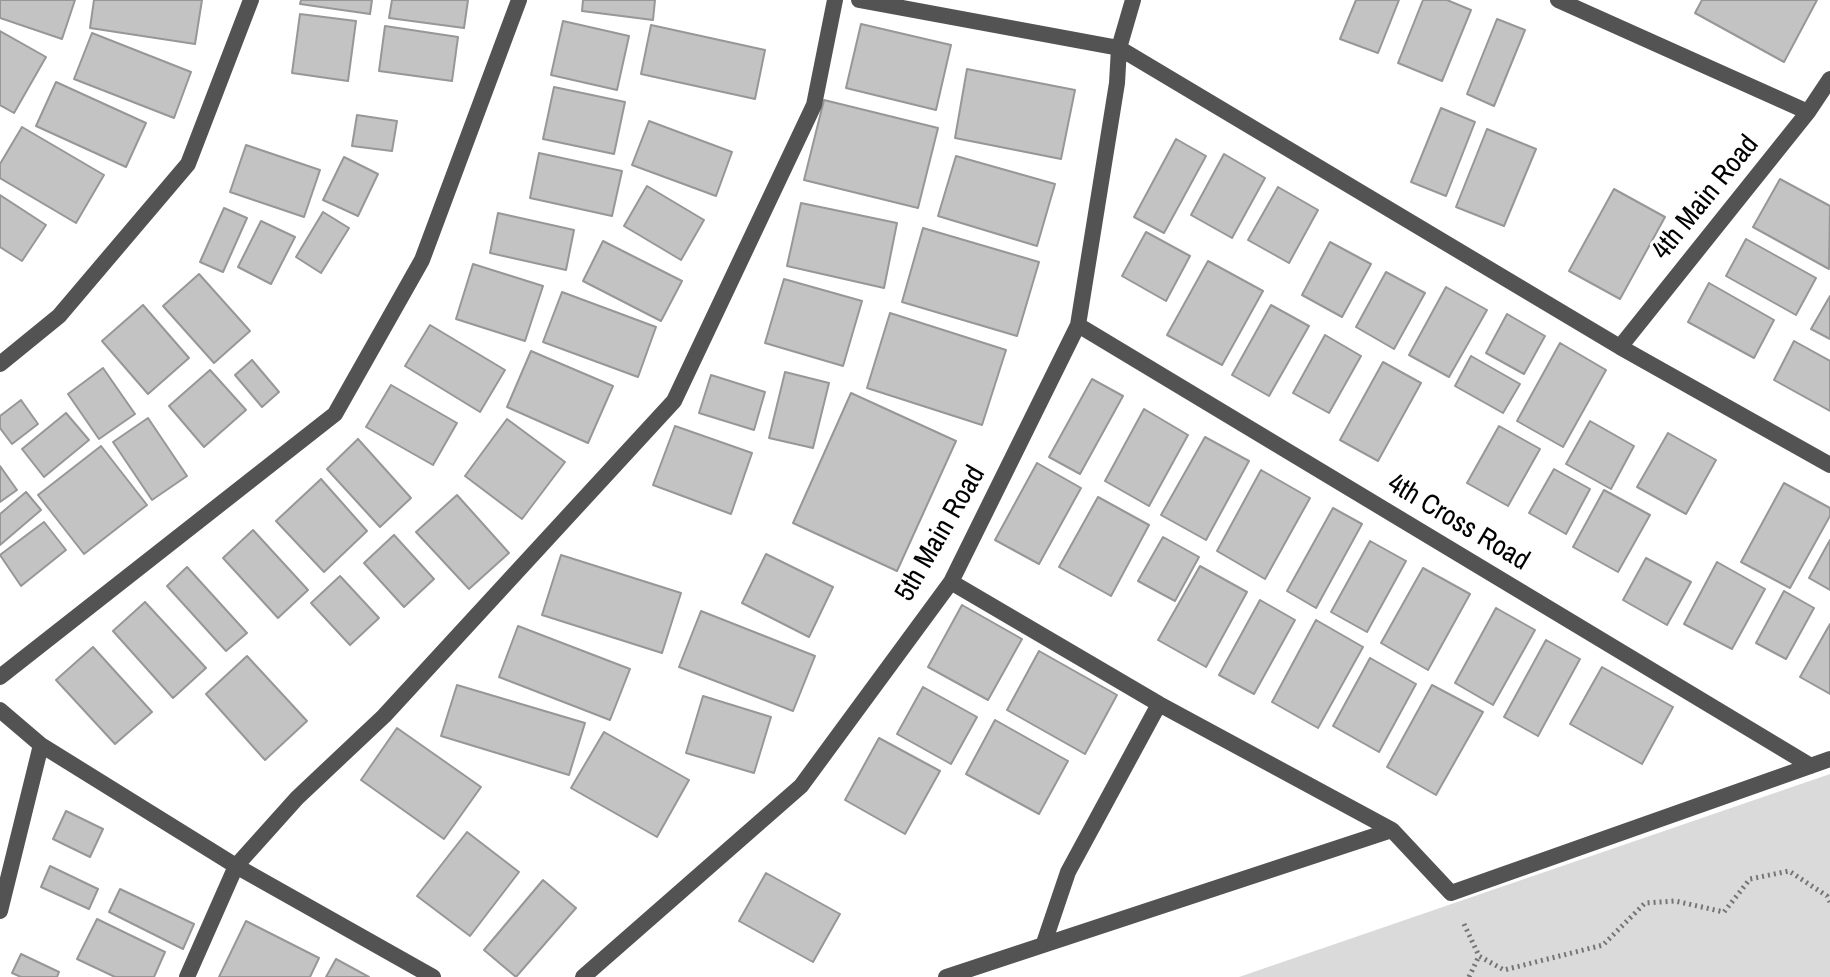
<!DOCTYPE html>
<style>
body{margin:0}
canvas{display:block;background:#fff}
</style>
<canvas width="1830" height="977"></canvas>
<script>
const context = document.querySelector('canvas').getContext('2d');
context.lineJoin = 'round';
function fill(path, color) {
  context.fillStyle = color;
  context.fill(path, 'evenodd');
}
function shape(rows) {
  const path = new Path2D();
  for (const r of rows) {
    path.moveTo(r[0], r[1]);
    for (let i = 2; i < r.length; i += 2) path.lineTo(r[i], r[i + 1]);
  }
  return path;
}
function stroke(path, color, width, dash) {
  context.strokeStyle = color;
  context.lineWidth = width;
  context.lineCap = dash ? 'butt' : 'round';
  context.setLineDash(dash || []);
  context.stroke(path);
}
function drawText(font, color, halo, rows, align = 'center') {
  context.font = font + ' "Archivo Narrow",sans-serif';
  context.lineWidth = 6;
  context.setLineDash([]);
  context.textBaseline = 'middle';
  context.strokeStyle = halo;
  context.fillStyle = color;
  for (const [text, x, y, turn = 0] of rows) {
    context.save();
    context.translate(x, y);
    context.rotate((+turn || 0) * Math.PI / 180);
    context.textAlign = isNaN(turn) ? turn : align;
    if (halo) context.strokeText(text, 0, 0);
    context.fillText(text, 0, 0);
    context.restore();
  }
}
const green = shape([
 [1830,774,1830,977,1239,977]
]);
const building = shape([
 [0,0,75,0,62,39,0,18,0,0],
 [94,0,202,0,195,44,90,28,94,0],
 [301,0,372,0,370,14,300,4,301,0],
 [392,0,468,0,464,28,389,18,392,0],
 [583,0,655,0,653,20,582,11,583,0],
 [1356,0,1399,0,1378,53,1340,39,1356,0],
 [1423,0,1447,0,1471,10,1442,81,1398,63,1423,0],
 [1702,0,1817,0,1784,62,1695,13,1702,0],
 [300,14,356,21,348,81,292,73,300,14],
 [1497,19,1525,30,1494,106,1467,94,1497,19],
 [563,21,629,36,617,90,551,75,563,21],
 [861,24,951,45,936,110,846,88,861,24],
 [651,25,765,50,755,99,641,74,651,25],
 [385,26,458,37,452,81,379,71,385,26],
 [0,31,46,57,14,113,0,105,0,31],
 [92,33,191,72,174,118,74,79,92,33],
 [967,69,1075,90,1061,159,955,138,967,69],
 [56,82,146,123,126,167,36,126,56,82],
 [554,87,625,102,614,154,543,139,554,87],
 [824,100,938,128,918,208,804,180,824,100],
 [1441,108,1475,122,1446,196,1411,182,1441,108],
 [357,115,397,121,392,151,352,146,357,115],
 [649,121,732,152,716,196,632,165,649,121],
 [22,127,104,175,76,223,0,178,0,164,22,127],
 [1487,129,1536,149,1504,226,1456,207,1487,129],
 [1176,139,1206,156,1164,233,1134,217,1176,139],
 [246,145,320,170,304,217,230,192,246,145],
 [539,153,622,171,612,216,530,198,539,153],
 [1224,154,1265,178,1232,238,1191,215,1224,154],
 [956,156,1055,184,1037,246,938,216,956,156],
 [344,157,378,174,358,216,323,200,344,157],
 [1780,179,1830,206,1829,269,1753,227,1780,179],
 [647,186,704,220,681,260,624,226,647,186],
 [1278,187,1318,210,1289,263,1248,240,1278,187],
 [1614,189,1665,217,1620,299,1569,271,1614,189],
 [0,195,46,225,22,261,0,247,0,195],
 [801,203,897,223,884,288,787,266,801,203],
 [224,208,247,218,223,272,200,262,224,208],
 [323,212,349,228,321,273,296,257,323,212],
 [498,213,574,230,566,270,490,253,498,213],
 [261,221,295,237,271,284,238,267,261,221],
 [923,228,1039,262,1017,336,902,302,923,228],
 [1146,232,1190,256,1166,301,1122,276,1146,232],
 [1746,239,1816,278,1796,315,1726,276,1746,239],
 [603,241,682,281,661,321,583,281,603,241],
 [1330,242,1371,264,1342,317,1302,295,1330,242],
 [1208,261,1263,291,1222,365,1167,335,1208,261],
 [473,264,543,286,525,341,456,319,473,264],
 [1386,272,1425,293,1394,349,1356,327,1386,272],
 [199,274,250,331,214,363,163,306,199,274],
 [784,279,862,301,843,366,765,343,784,279],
 [1709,283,1774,320,1754,358,1688,322,1709,283],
 [1446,287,1487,310,1449,377,1409,355,1446,287],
 [562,292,656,327,638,377,543,342,562,292],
 [1830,296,1830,339,1811,329,1830,296],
 [143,305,189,358,148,394,102,341,143,305],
 [1271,305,1309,326,1269,396,1232,375,1271,305],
 [890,313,1006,350,982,425,867,388,890,313],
 [1507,314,1545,336,1524,374,1486,353,1507,314],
 [430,325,505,370,480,412,405,366,430,325],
 [1325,335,1361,356,1329,413,1293,393,1325,335],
 [1794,341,1830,361,1830,411,1774,380,1794,341],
 [1560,343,1606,370,1563,447,1517,421,1560,343],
 [531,351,613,386,588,443,507,407,531,351],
 [1471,356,1520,384,1503,413,1455,386,1471,356],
 [252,360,279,392,262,407,235,375,252,360],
 [1383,362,1421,383,1378,461,1340,440,1383,362],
 [103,368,135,414,99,439,68,394,103,368],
 [210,370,246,410,204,447,169,406,210,370],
 [785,372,829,383,813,448,769,438,785,372],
 [711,375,765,392,754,430,699,413,711,375],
 [1092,379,1123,396,1080,474,1049,457,1092,379],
 [391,385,457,423,433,465,366,427,391,385],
 [851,393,956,441,897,571,793,523,851,393],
 [21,400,38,424,12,444,0,428,0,416,21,400],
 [1144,409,1188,435,1149,506,1105,481,1144,409],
 [66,413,89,440,44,477,22,449,66,413],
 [148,418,187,476,152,500,113,442,148,418],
 [507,419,565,462,522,519,465,476,507,419],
 [1590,421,1634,446,1611,489,1566,464,1590,421],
 [675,426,752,453,731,514,653,485,675,426],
 [1499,426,1540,449,1508,506,1467,483,1499,426],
 [1668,433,1716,460,1686,514,1637,487,1668,433],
 [1205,437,1249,461,1206,540,1161,515,1205,437],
 [358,439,411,498,380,527,327,469,358,439],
 [101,446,147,505,84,554,38,495,101,446],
 [1037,463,1081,488,1039,564,995,540,1037,463],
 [0,466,17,490,0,502,0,466],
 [1554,469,1590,489,1566,534,1529,513,1554,469],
 [1261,470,1310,498,1265,579,1217,551,1261,470],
 [321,479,367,531,324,572,276,521,321,479],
 [1784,483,1830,508,1830,516,1790,588,1741,562,1784,483],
 [1604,490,1650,515,1618,572,1573,547,1604,490],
 [26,492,41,510,0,545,0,514,26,492],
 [457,495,509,553,469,589,416,532,457,495],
 [1098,497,1149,525,1111,596,1059,567,1098,497],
 [1333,508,1362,524,1316,608,1287,591,1333,508],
 [44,522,66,550,21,586,0,555,44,522],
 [253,530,308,590,278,618,223,558,253,530],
 [394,535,434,579,404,607,364,563,394,535],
 [1163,537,1199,557,1175,601,1138,581,1163,537],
 [1830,540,1830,590,1809,578,1830,540],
 [1370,541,1406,561,1367,632,1331,612,1370,541],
 [766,554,833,587,809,637,742,603,766,554],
 [561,555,681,593,662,653,542,615,561,555],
 [1646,558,1691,582,1667,625,1623,600,1646,558],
 [1717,562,1765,589,1732,649,1684,624,1717,562],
 [1200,566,1247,592,1206,667,1158,640,1200,566],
 [187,567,247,633,226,651,167,586,187,567],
 [1423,568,1470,594,1428,670,1381,643,1423,568],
 [340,576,379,618,350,645,311,603,340,576],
 [1784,591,1814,608,1786,659,1756,643,1784,591],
 [1260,600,1295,620,1254,694,1219,675,1260,600],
 [145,602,206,668,173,698,113,631,145,602],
 [962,605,1022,639,988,700,928,667,962,605],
 [1496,608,1535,630,1493,705,1455,683,1496,608],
 [701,611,815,656,793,711,679,667,701,611],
 [1316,620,1363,647,1318,728,1272,702,1316,620],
 [1830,624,1830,694,1800,677,1830,624],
 [518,626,630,669,610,720,499,677,518,626],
 [1546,640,1580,659,1538,736,1504,717,1546,640],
 [93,647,152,712,115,744,56,680,93,647],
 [1039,651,1117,695,1085,754,1007,710,1039,651],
 [247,656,307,721,265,760,206,694,247,656],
 [1370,658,1416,684,1379,752,1333,726,1370,658],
 [1602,667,1673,707,1642,764,1570,724,1602,667],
 [457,685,585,723,569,775,441,736,457,685],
 [1432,685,1483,712,1436,795,1387,767,1432,685],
 [923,687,977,717,951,764,897,734,923,687],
 [703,696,771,717,754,773,686,753,703,696],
 [995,720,1068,761,1039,814,966,774,995,720],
 [397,728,481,787,444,839,361,780,397,728],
 [604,732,689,780,657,837,571,788,604,732],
 [879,738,940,771,905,834,845,800,879,738],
 [66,811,103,829,90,857,53,839,66,811],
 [467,832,519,872,470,936,417,896,467,832],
 [50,866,98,889,89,909,41,887,50,866],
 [766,873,840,914,813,962,739,921,766,873],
 [543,880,576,908,516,977,484,950,543,880],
 [120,889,194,924,183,949,109,912,120,889],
 [97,919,165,952,154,977,115,977,77,959,97,919],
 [246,921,319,958,310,977,219,977,246,921],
 [21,954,59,972,57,977,21,977,12,973,21,954],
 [336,959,369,977,326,977,336,959]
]);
const path = shape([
 [1464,924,1479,956],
 [1469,977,1479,956,1504,970,1603,945,1645,903,1675,901,1724,912,1750,879,1789,871,1827,896,1830,902]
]);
const minor = shape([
 [859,0,1119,48,1620,347,1830,465],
 [1558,0,1808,112],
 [1078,325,1811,766],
 [1620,347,1808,112,1830,79],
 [0,364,59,316,188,164,251,0],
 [951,582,1159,704,1392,830],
 [0,677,335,414,422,260,519,0],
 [0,710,41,745,236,866,433,977],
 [0,911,41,745],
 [1044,943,1068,872,1159,704],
 [187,977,236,866,297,798,384,716,674,401,814,105,835,0],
 [583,977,801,786,951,582,1078,325,1117,83,1119,48,1133,0],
 [946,977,1392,830,1451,893,1830,759]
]);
const streetNames = [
 ["4th Main Road",1706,198,-51],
 ["4th Cross Road",1458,523,31],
 ["5th Main Road",941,534,-60]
];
fill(green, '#dadada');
fill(building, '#c3c3c3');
stroke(building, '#979797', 2);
stroke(path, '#757575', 5, [2, 4]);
stroke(minor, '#535353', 16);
drawText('28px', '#000', '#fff', streetNames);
</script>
